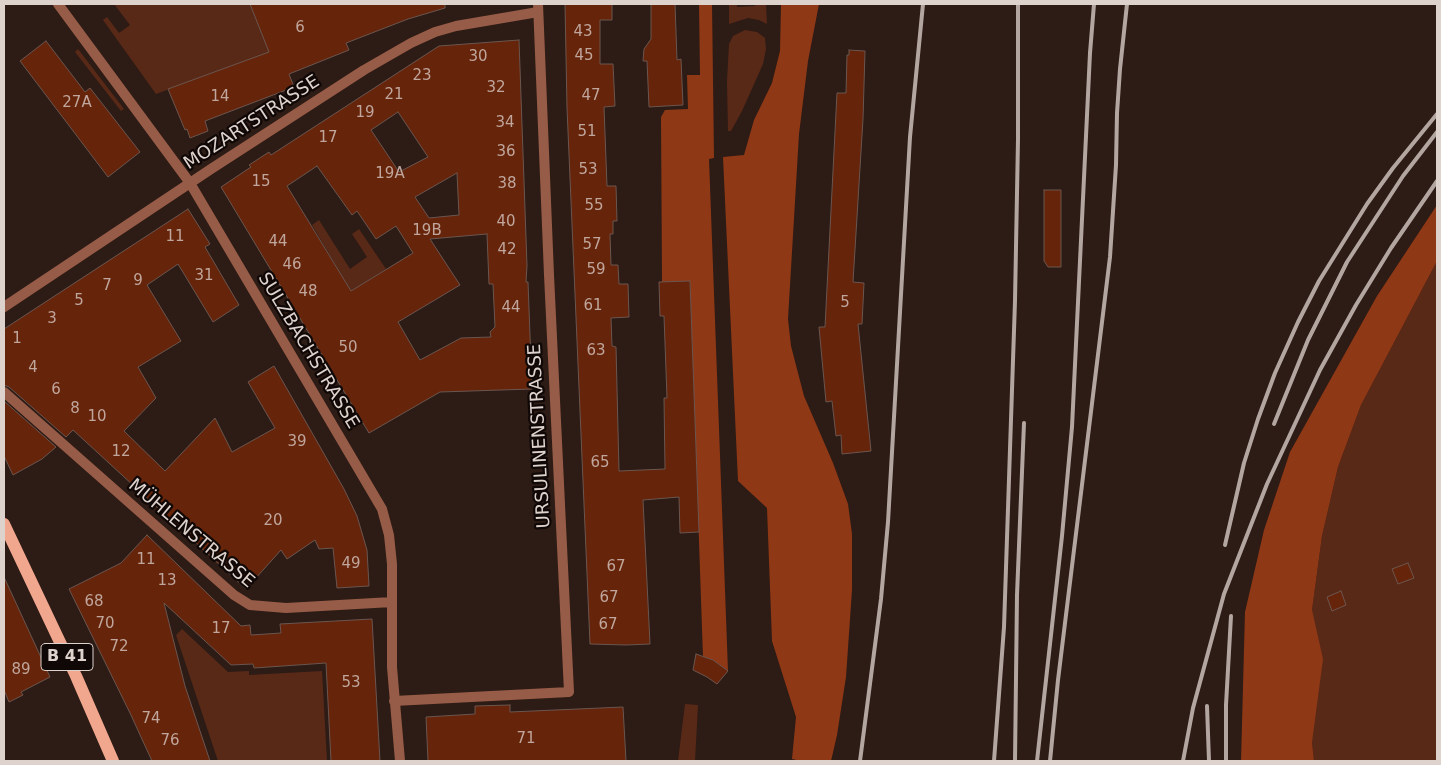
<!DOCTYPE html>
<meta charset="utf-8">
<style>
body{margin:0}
#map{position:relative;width:1441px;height:765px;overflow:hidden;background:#2d1b15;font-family:"DejaVu Sans",sans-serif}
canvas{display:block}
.frame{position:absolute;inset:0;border:5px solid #ded2cd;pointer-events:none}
</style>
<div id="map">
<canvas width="1441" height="765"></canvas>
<div class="frame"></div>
</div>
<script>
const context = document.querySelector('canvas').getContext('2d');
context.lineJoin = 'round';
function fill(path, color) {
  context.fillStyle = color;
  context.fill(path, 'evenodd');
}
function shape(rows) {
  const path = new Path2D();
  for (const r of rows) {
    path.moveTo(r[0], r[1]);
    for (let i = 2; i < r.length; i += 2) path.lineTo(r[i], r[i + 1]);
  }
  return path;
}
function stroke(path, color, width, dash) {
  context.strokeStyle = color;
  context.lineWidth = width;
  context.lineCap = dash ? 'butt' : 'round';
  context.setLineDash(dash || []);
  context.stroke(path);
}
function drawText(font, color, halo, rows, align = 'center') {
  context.font = font + ' "DejaVu Sans",sans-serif';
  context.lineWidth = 4.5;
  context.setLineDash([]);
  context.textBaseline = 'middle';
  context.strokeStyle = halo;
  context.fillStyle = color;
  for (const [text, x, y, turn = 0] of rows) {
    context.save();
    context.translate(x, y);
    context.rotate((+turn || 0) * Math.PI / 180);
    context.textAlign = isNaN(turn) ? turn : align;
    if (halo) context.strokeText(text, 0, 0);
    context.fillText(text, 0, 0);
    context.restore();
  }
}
const green = shape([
 [114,4,250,4,269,52,156,94,103,20,107,17,119,33,130,25],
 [729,4,737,4,737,7,755,6,756,4,766,4,767,24,759,20,748,18,729,24],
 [745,30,757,32,765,38,766,49,763,64,742,111,731,131,728,131,727,81,729,44,733,36],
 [78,49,124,109,121,111,75,52],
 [319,220,350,269,367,257,352,234,359,229,386,269,351,291,312,225],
 [1437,261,1437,761,1314,761,1312,742,1312,610,1322,536,1338,467,1361,405],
 [182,629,228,672,249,671,249,675,322,671,327,761,218,761,176,635],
 [685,704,698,705,695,761,678,761]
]);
const forest = shape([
 [699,4,712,4,714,158,709,159,728,671,713,660,703,657,690,281,662,282,661,117,665,110,688,109,687,75,700,75],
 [781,4,819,4,808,61,799,134,788,319,791,346,804,396,833,463,848,504,852,534,852,590,846,677,837,735,831,761,801,761,792,759,796,717,772,641,767,508,738,481,723,157,744,155,754,120,772,83,780,51],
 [1437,205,1437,261,1361,405,1338,467,1322,536,1312,610,1323,659,1312,742,1314,761,1241,761,1245,612,1264,530,1290,452,1377,296]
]);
const building = shape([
 [250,4,445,4,445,8,408,19,346,43,349,50,289,74,294,87,205,121,208,131,190,138,187,129,185,130,168,89,269,52,250,4],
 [565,4,612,4,612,20,600,20,600,64,613,64,615,106,604,107,607,186,616,186,617,221,613,221,613,234,610,234,611,265,618,265,619,284,628,284,629,317,611,318,612,346,616,347,619,471,665,469,664,398,667,398,664,316,660,316,659,282,690,281,699,532,680,533,679,497,643,500,650,644,626,645,590,644,567,108,565,4],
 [651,4,675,4,677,60,681,59,683,105,649,107,647,61,643,61,644,49,651,39,651,4],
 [519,40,527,266,526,282,528,282,532,389,440,392,369,433,221,187,251,167,249,165,269,152,271,155,439,46,519,40],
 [398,112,428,157,399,172,371,130,398,112],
 [317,166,352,215,357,211,376,239,396,226,413,253,351,291,287,186,317,166],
 [457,173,459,215,429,218,415,197,457,173],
 [487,234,489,284,493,284,495,327,490,332,491,337,461,338,420,360,398,322,460,285,430,239,487,234],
 [46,41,85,92,90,88,140,152,108,177,20,61,46,41],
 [849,50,865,51,863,119,853,282,864,283,862,324,858,324,871,451,842,454,841,435,836,436,832,401,826,402,819,327,825,327,837,93,846,93,847,55,849,55,849,50],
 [1044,190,1061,190,1061,267,1048,267,1044,261,1044,190],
 [188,209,210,244,205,247,239,305,213,322,178,264,147,285,181,341,138,367,156,398,124,431,165,471,215,418,232,452,275,428,248,382,274,366,344,489,357,516,367,550,369,586,337,588,333,548,319,549,315,540,287,559,281,550,246,589,73,430,66,437,9,387,4,385,4,329,188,209],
 [4,401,56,447,42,459,13,475,4,456,4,401],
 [147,535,241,626,250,625,251,635,281,633,280,624,372,619,380,761,331,761,326,663,254,668,253,664,231,665,164,603,185,686,210,761,152,761,130,713,69,589,121,563,147,535],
 [1408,563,1414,578,1398,584,1392,569,1408,563],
 [4,577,50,677,21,692,23,695,9,702,4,690,4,577],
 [1341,591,1346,605,1332,611,1327,597,1341,591],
 [696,654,713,660,728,671,717,684,707,677,693,670,696,654],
 [510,705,510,712,623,707,626,761,428,761,426,717,475,714,475,706,510,705]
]);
const street = shape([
 [58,4,190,183,382,509,389,535,392,564,392,667,400,761],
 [4,307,211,169,364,70,411,43,435,32,456,26,538,12],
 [4,392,234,595,250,605,286,608,392,602],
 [394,701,569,692,549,275,538,4]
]);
const primary = shape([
 [4,524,76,676,113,761]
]);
const rail = shape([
 [1274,424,1308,340,1347,262,1403,176,1437,132],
 [1225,545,1244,463,1258,419,1275,373,1298,322,1319,281,1367,204,1393,168,1437,114],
 [1207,706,1209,761],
 [860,761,881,599,888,522,910,137,923,4],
 [994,761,1004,627,1015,301,1018,139,1018,4],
 [1015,761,1017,595,1024,423],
 [1037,761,1062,536,1072,427,1090,53,1094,4],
 [1050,761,1058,680,1110,257,1116,165,1117,113,1120,69,1127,4],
 [1183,761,1193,708,1224,594,1267,484,1320,370,1356,305,1391,248,1437,181],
 [1226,761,1226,705,1231,616]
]);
const numberNames = [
 ["6",300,28],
 ["43",583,32],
 ["45",584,56],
 ["30",478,57],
 ["23",422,76],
 ["32",496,88],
 ["21",394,95],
 ["47",591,96],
 ["14",220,97],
 ["27A",77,103],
 ["19",365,113],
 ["34",505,123],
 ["51",587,132],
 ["17",328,138],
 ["36",506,152],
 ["53",588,170],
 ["19A",390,174],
 ["15",261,182],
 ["38",507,184],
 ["55",594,206],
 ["40",506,222],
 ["19B",427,231],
 ["11",175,237],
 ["44",278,242],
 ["57",592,245],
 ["42",507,250],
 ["46",292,265],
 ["59",596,270],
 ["31",204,276],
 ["9",138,281],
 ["7",107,286],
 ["48",308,292],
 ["5",79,301],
 ["5",845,303],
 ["61",593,306],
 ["44",511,308],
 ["3",52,319],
 ["1",17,339],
 ["50",348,348],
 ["63",596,351],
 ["4",33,368],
 ["6",56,390],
 ["8",75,409],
 ["10",97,417],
 ["39",297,442],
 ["12",121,452],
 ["65",600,463],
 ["20",273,521],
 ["11",146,560],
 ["49",351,564],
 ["67",616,567],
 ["13",167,581],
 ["67",609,598],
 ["68",94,602],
 ["70",105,624],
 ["67",608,625],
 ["17",221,629],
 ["72",119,647],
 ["89",21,670],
 ["53",351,683],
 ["74",151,719],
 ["71",526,739],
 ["76",170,741]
];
const shields = [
 [67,657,52]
];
const shieldNames = [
 ["B 41",67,657]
];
const streetNames = [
 ["MOZARTSTRASSE",252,123,-33],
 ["SULZBACHSTRASSE",308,351,59],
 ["URSULINENSTRASSE",540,436,-93],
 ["MÜHLENSTRASSE",191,534,40]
];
fill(green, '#592918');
fill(forest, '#8f3816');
fill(building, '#66240a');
stroke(building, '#6b564f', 1);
stroke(street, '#975c47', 10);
stroke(primary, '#f1a78e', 12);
stroke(rail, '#b3a6a0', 4);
drawText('15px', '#c0a69c', null, numberNames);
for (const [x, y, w] of shields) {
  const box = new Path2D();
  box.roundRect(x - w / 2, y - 13.5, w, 27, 4);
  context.fillStyle = '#0f0806';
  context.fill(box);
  stroke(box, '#ded2cd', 1);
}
drawText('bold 16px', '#ded2cd', null, shieldNames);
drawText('18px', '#ded2cd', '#0f0806', streetNames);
</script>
